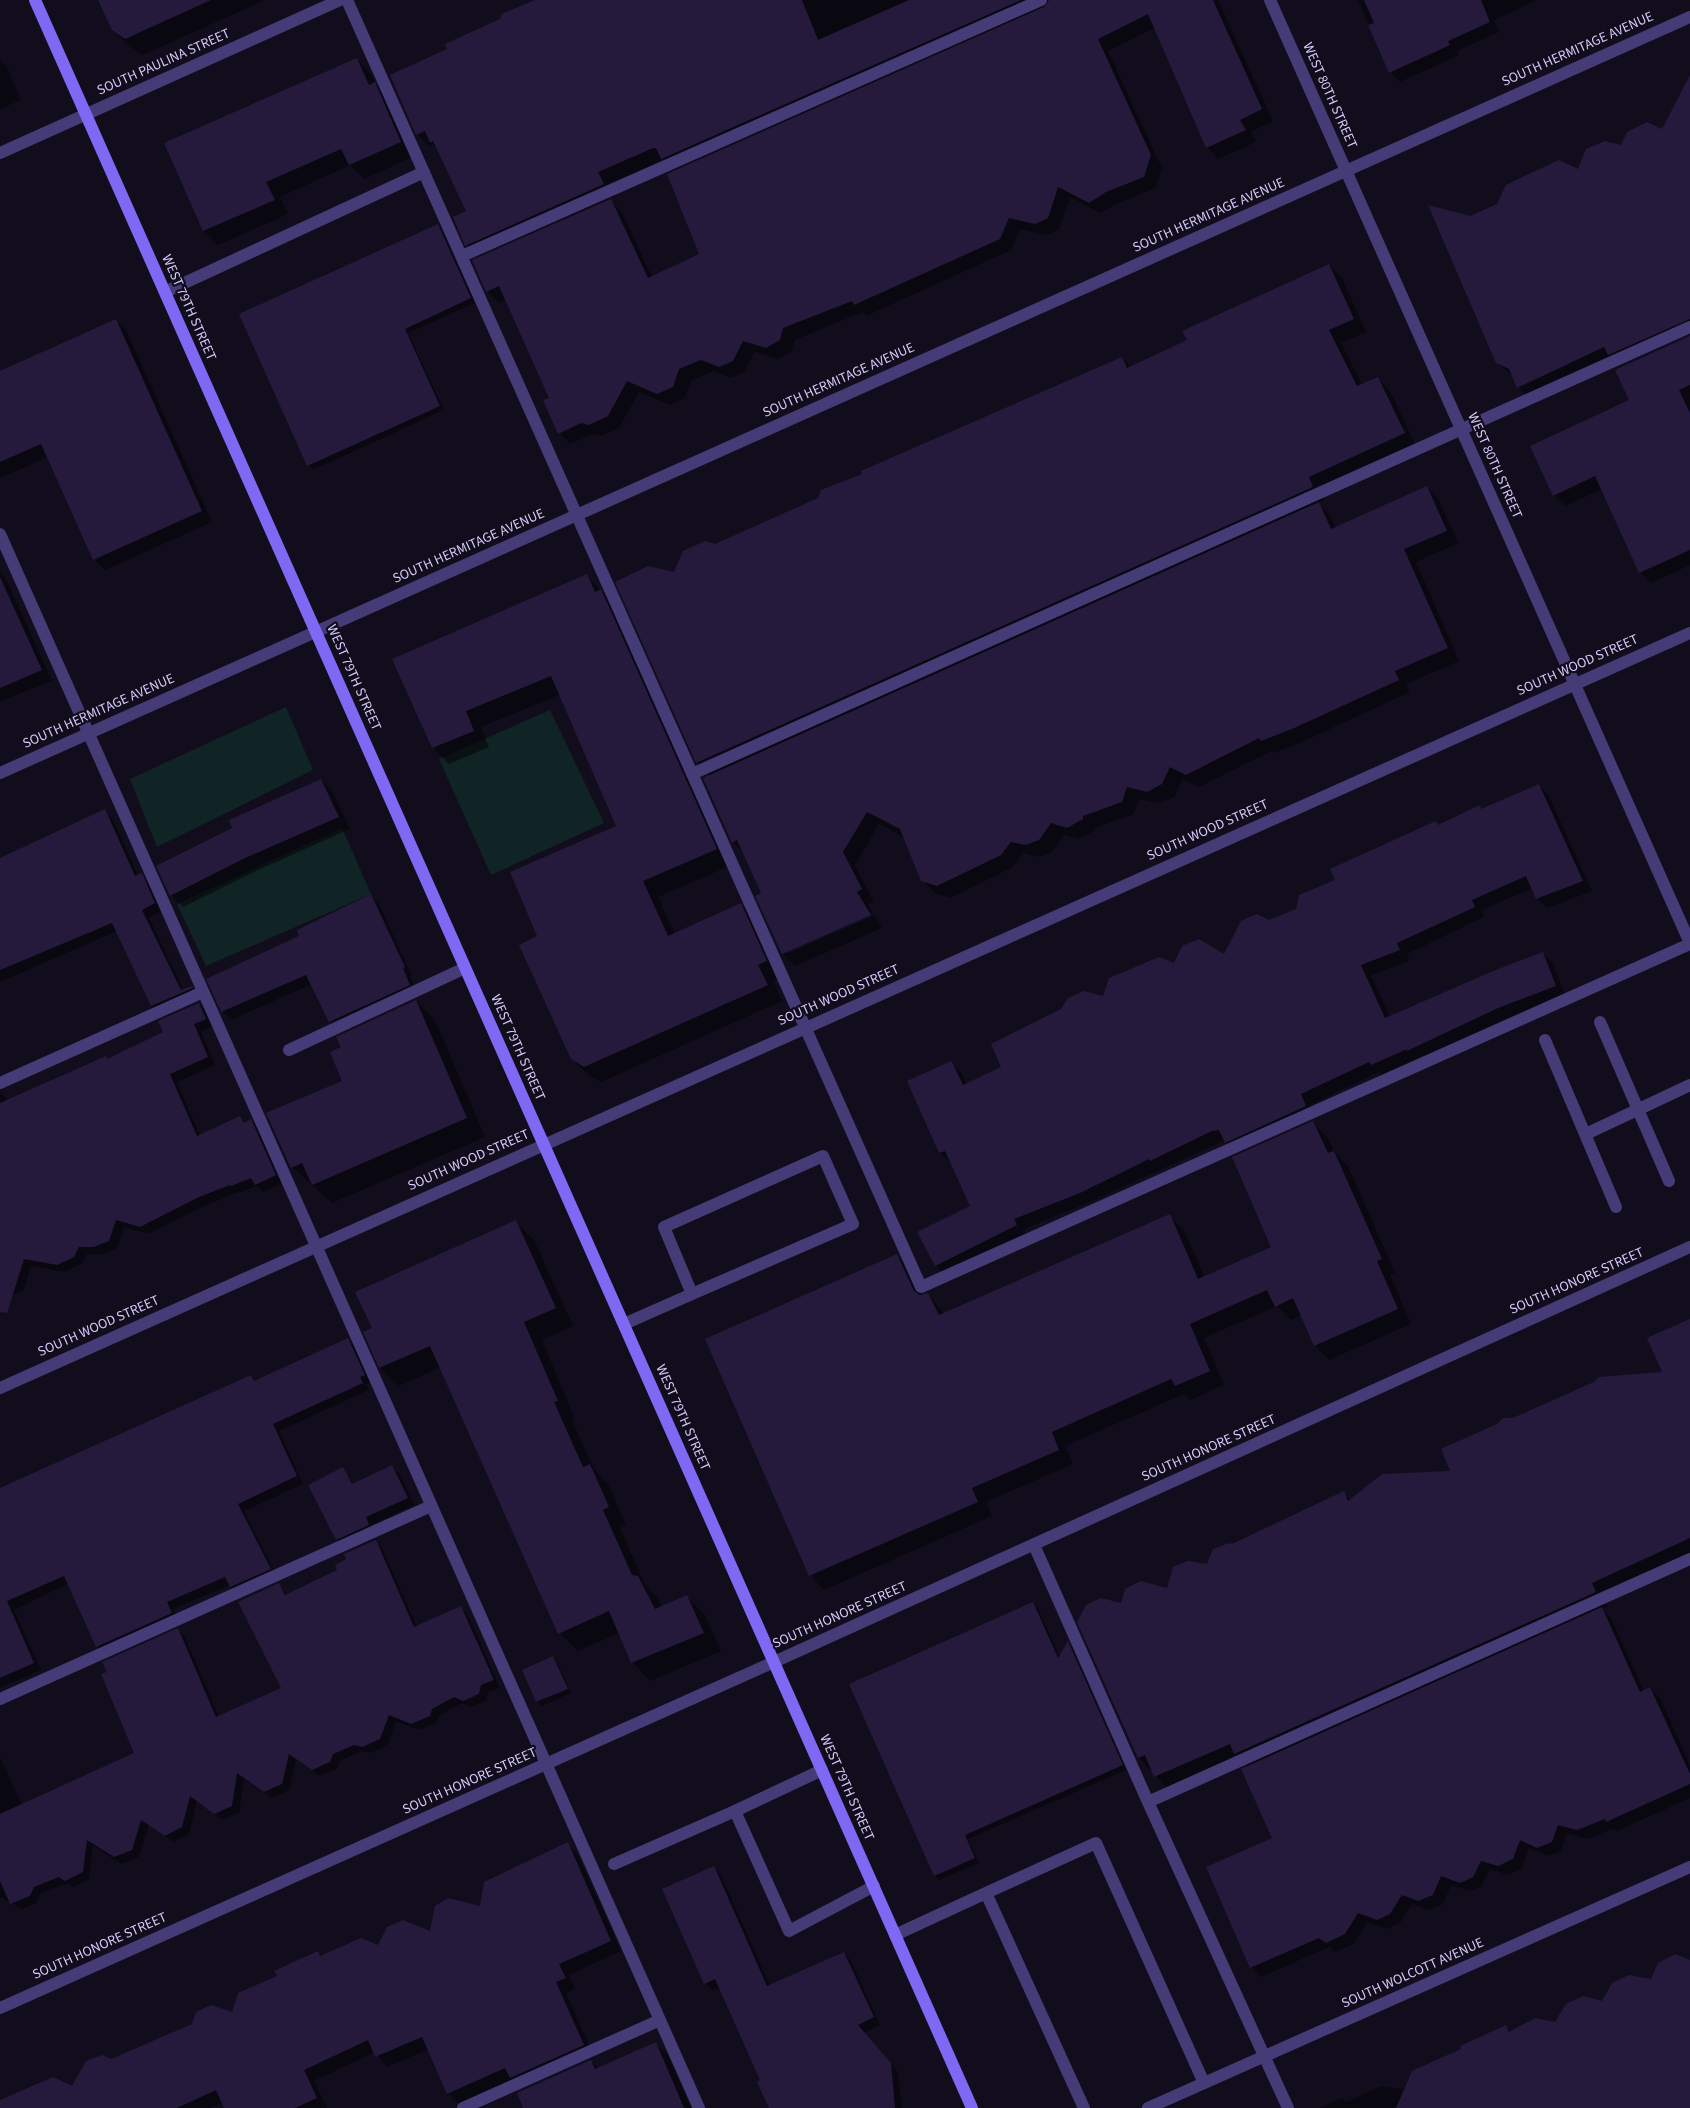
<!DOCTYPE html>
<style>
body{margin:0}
canvas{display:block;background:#110d1c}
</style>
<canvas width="1690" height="2108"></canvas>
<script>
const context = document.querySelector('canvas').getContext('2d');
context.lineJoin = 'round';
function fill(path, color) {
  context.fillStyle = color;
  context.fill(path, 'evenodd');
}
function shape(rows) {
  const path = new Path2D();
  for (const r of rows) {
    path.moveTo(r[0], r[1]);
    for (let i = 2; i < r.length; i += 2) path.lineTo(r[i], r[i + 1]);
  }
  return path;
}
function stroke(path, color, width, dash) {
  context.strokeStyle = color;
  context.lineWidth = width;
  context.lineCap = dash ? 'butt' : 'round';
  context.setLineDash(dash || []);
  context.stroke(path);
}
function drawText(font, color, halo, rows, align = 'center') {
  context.font = font + ' "Source Sans 3",sans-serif';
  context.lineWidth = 4.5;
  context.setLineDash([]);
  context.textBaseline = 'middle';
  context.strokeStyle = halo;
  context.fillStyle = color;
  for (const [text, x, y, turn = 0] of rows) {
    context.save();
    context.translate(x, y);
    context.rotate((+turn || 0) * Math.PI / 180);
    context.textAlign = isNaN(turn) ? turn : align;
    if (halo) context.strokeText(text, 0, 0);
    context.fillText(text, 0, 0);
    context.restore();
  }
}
const green = shape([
 [286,707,313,770,157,847,130,779],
 [550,710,604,823,491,875,439,759],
 [342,828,371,894,206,966,177,904]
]);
const shadow = shape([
 [100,0,265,0,143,55,130,47,113,30],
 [537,0,1218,0,1273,121,1251,132,1256,142,1218,159,1207,147,1156,27,1108,51,1162,168,1156,188,1118,203,1101,213,1070,197,1059,229,1047,235,1020,229,1011,250,866,316,863,312,795,340,791,352,778,359,755,352,744,372,731,378,713,371,691,381,685,398,670,405,639,392,619,428,601,436,594,434,570,444,559,433,550,398,506,299,499,303,487,291,611,201,622,212,652,277,701,254,1051,6,1050,4,673,170,663,160,609,184,615,196,478,256,466,245,467,212,438,149,433,144,429,146,417,134,449,50],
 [1358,0,1537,0,1494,20,1499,32,1457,51,1459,55,1400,82,1390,72],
 [357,59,371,74,376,85,389,98,415,156,364,179,350,165,280,197,288,214,218,245,204,231,166,143],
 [0,60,7,67,21,100,0,109],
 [1690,107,1690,333,1529,398,1518,387,1514,376,1497,363,1470,217,1579,171,1622,146,1662,131],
 [438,225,442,230,475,303,408,333,444,410,313,470,308,465,240,315],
 [1329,265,1342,278,1366,332,1341,343,1362,385,1378,378,1390,391,1416,446,1320,489,1325,500,1318,503,1331,516,1336,528,1427,487,1439,500,1458,543,1416,562,1459,661,1406,684,1410,692,1304,741,1274,753,1272,751,1199,787,1183,779,1174,797,1160,803,1139,799,1134,814,1095,828,1094,831,1080,839,1064,835,1052,852,1039,857,1023,853,1013,867,950,898,935,893,923,880,904,837,879,824,855,865,874,902,868,904,873,913,786,951,786,954,875,915,882,928,795,966,783,954,763,894,745,854,733,842,711,776,697,762,617,582,675,574,715,545,819,499,864,474,1122,358,1131,367,1189,340],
 [116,321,127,332,212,522,105,570,94,559,48,457,0,478,0,372],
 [1690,337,1690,565,1651,583,1640,572,1602,489,1565,506,1554,495,1630,400],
 [0,571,8,583,52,681,0,701],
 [587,576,616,606,732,865,658,897,675,934,740,904,756,920,782,977,773,981,782,1001,601,1082,588,1075,572,1059,539,937,617,826,561,694,481,727,489,747,449,764,433,748,393,659],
 [321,780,333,792,350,829,258,870,183,907,171,895,234,828],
 [1539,785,1549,796,1592,891,1547,908,1537,898,1533,888,1481,910,1484,917,1407,954,1409,961,1371,975,1390,1017,1542,953,1553,963,1565,996,1509,1018,1419,1060,1382,1075,1379,1072,1310,1105,1316,1117,1236,1152,1225,1141,1223,1141,1090,1202,1024,1229,1026,1235,946,1276,936,1265,971,1206,951,1163,940,1153,908,1082,951,1063,962,1074,967,1085,1002,1068,1104,997,1175,964,1224,956,1269,921,1297,909,1336,881,1436,822,1439,826,1479,807,1483,810],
 [105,811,113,819,138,876,141,875,149,882,162,911,149,918,184,990,191,987,199,995,160,1013,152,1006,117,931,0,982,0,859],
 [371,896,379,904,412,976,410,976,418,993,338,1030,330,1022,312,984,231,1020,222,1011,301,936],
 [416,1001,435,1020,485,1137,332,1203,292,1167,344,1081,343,1047],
 [199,1004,207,1012,213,1026,201,1032,215,1065,177,1082,200,1136,240,1117,246,1123,251,1121,259,1129,283,1183,263,1192,257,1186,240,1193,238,1192,207,1205,148,1234,124,1227,117,1249,103,1254,87,1254,81,1264,65,1272,31,1266,24,1290,8,1296,0,1294,0,1092,8,1100,59,1080,165,1033],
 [1313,1123,1327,1137,1334,1151,1348,1166,1395,1273,1390,1275,1411,1324,1329,1360,1315,1345,1301,1315,1291,1320,1277,1306,1204,1338,1224,1385,1190,1400,1184,1394,1065,1446,1073,1464,986,1502,992,1516,824,1590,810,1575,897,1256,911,1270,923,1295,928,1294,945,1314,1169,1216,1184,1230,1205,1278,1273,1248],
 [516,1222,534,1240,573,1326,542,1340,575,1419,572,1420,594,1469,608,1484,626,1525,620,1528,645,1585,656,1596,662,1607,687,1597,705,1615,721,1651,650,1681,632,1662,619,1633,578,1651,560,1633,441,1367,399,1386,380,1368,365,1332,374,1328],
 [1690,1320,1690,1558,1604,1597,1608,1606,1602,1609,1611,1618,1644,1691,1650,1688,1660,1698,1690,1765,1690,1798,1617,1831,1614,1828,1587,1839,1567,1833,1561,1851,1548,1856,1529,1848,1522,1868,1508,1875,1490,1869,1482,1886,1470,1891,1451,1885,1443,1904,1428,1910,1412,1904,1400,1923,1387,1929,1367,1922,1354,1944,1336,1952,1329,1947,1261,1977,1251,1967,1274,1839,1249,1767,1240,1758,1169,1790,1139,1758,1079,1622,1122,1605,1168,1589,1208,1566,1232,1545,1343,1493,1351,1500,1452,1472,1513,1419,1663,1373],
 [348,1340,355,1347,371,1382,366,1384,369,1390,279,1431,303,1484,244,1511,277,1576,238,1593,230,1585,173,1609,178,1620,104,1653,97,1646,69,1583,14,1610,41,1670,0,1688,0,1488,251,1376,256,1381],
 [392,1467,400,1474,414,1505,372,1525,375,1532,345,1546,337,1539,342,1468,354,1485],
 [375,1541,382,1548,417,1627,461,1608,468,1615,500,1688,488,1692,486,1701,471,1707,462,1703,439,1716,436,1723,419,1730,396,1721,387,1746,370,1753,361,1751,340,1761,337,1769,320,1776,296,1759,289,1791,272,1798,244,1779,239,1813,222,1820,197,1801,189,1834,173,1842,149,1825,139,1857,122,1864,93,1846,89,1879,73,1887,67,1884,41,1893,36,1903,23,1909,0,1897,0,1757,22,1805,136,1754,178,1630,185,1637,219,1717,282,1689,279,1585,287,1595,339,1570],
 [1033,1603,1038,1608,1060,1658,1068,1643,1072,1647,1126,1770,968,1839,979,1863,939,1880,935,1876],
 [553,1657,557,1662,571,1693,542,1706,537,1702,523,1670],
 [567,1844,578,1855,621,1951,569,1975,575,1989,566,1993,594,2056,513,2080,459,2104,448,2093,429,2049,387,2067,375,2052,314,2081,327,2108,226,2108,223,2102,211,2108,28,2108,72,2088,111,2060,233,2014,279,1977,317,1952,322,1957,379,1947,431,1933,481,1907],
 [713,1868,721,1875,770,1986,844,1953,851,1961,880,2025,864,2033,898,2072,902,2108,770,2108,762,2081,720,1988,713,1991,705,1983],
 [1690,1962,1690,2108,1319,2108,1342,2098,1346,2102,1381,2086,1405,2089,1463,2050,1506,2027,1512,2032,1555,2023],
 [656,2044,668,2055,691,2108,525,2108,591,2061,598,2069]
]);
const building = shape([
 [98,0,211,0,125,39,112,30],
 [535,0,802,0,818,40,909,0,1021,0,661,159,656,148,653,148,598,172,604,184,465,246,453,217,466,211,433,141,430,143,425,131,416,135,390,75,447,49,445,44,500,19,502,14],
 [1049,0,1213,0,1262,109,1240,120,1246,130,1206,148,1148,14,1098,39,1151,155,1144,177,1106,192,1089,203,1058,187,1048,218,1035,224,1009,218,1000,239,854,305,852,301,783,328,780,340,766,348,743,341,733,361,719,367,701,360,679,369,673,387,657,394,627,381,608,416,589,425,581,423,558,434,543,400,549,398,499,286,486,292,472,260,611,199,648,278,699,254,667,174,1044,7],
 [1364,0,1481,0,1490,22,1448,41,1450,45,1389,73,1368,25,1374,23],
 [357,58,369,85,375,82,401,142,349,165,341,149,266,182,275,200,203,231,164,143],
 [1690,75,1690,319,1608,355,1604,347,1517,388,1509,369,1496,363,1428,205,1470,216,1497,204,1506,185,1533,172,1559,160,1578,169,1586,149,1605,141,1621,145,1627,132,1647,122,1662,129],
 [438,224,471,298,405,329,440,406,307,466,239,314],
 [1329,264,1354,319,1329,330,1357,386,1378,377,1405,433,1309,477,1313,487,696,763,615,582,648,566,674,572,683,551,705,541,715,544,818,498,821,490,862,474,861,471,1122,357,1127,368,1187,340,1182,331],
 [116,319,202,511,93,560,41,444,0,462,0,371],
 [1690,336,1690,385,1679,390,1690,413,1690,550,1639,573,1595,476,1553,496,1530,446,1629,400,1615,370],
 [1427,486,1447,531,1404,549,1448,648,1395,671,1399,680,1292,729,1261,741,1259,738,1186,775,1170,767,1162,784,1147,792,1127,787,1122,802,1083,816,1083,819,1067,828,1051,823,1039,840,1026,845,1011,842,1001,855,937,886,921,881,900,829,867,812,843,852,862,889,857,892,871,915,782,954,755,896,761,893,737,840,732,843,703,778,1319,502,1331,529],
 [587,574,595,592,601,589,717,849,643,881,668,936,741,903,767,961,758,965,768,985,584,1067,571,1059,519,945,537,936,510,872,616,826,551,676,466,711,474,731,432,748,392,659],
 [0,577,42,670,0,688],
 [321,779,339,817,245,858,170,896,156,866,232,828,229,820],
 [1539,784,1583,881,1536,899,1526,876,1472,900,1475,907,1397,943,1400,950,1361,965,1385,1018,1498,969,1543,952,1556,986,1498,1008,1407,1051,1407,1049,1371,1065,1369,1062,1301,1094,1306,1106,1225,1143,1219,1130,1212,1131,1150,1161,1149,1159,1080,1193,1014,1219,1017,1225,935,1266,917,1232,970,1206,945,1151,939,1153,907,1081,949,1062,952,1062,963,1085,1001,1067,991,1044,1061,1009,1068,998,1084,991,1103,996,1109,978,1159,957,1174,963,1182,946,1199,939,1224,954,1241,921,1257,914,1269,920,1296,909,1299,895,1335,880,1330,869,1436,821,1438,825,1480,805,1481,809],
 [105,809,135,876,142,873,155,903,142,910,181,990,192,986,193,988,151,1006,112,923,0,970,0,858],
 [371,894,405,967,403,968,410,985,329,1022,306,975,221,1012,206,979,299,936,297,930],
 [416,1000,467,1118,312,1185,302,1163,291,1168,266,1113,342,1081,330,1052,341,1047,336,1037],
 [199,1003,206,1019,194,1024,208,1057,170,1074,197,1136,240,1116,244,1123,251,1119,276,1175,255,1185,251,1178,231,1186,230,1185,199,1197,140,1227,116,1220,109,1241,94,1247,79,1247,74,1257,57,1265,24,1259,7,1313,0,1312,0,1103,106,1056,107,1059,163,1032,158,1021],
 [1313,1121,1328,1153,1334,1151,1382,1259,1377,1261,1398,1309,1314,1346,1293,1298,1275,1307,1267,1290,1190,1324,1210,1371,1175,1386,1171,1379,1052,1432,1059,1450,972,1488,978,1502,809,1576,705,1339,897,1254,914,1291,920,1295,928,1293,939,1315,1170,1214,1198,1279,1271,1247,1232,1157],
 [516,1220,556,1308,524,1322,558,1401,554,1402,583,1467,590,1464,609,1507,603,1510,632,1575,638,1576,655,1609,687,1595,704,1633,631,1663,609,1611,558,1634,430,1346,379,1368,363,1332,372,1328,355,1292],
 [1690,1319,1690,1538,1592,1583,1596,1592,1234,1754,1230,1744,1154,1777,1145,1755,1138,1758,1077,1622,1086,1605,1101,1598,1121,1603,1125,1589,1141,1581,1167,1588,1173,1567,1188,1561,1207,1564,1213,1549,1229,1543,1232,1544,1344,1491,1348,1501,1382,1474,1450,1471,1441,1449,1497,1424,1503,1418,1513,1418,1594,1382,1599,1377,1662,1372,1647,1338],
 [348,1338,365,1375,360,1377,363,1383,273,1424,297,1476,238,1504,271,1569,230,1587,225,1577,167,1602,172,1613,96,1647,64,1576,7,1601,34,1663,0,1678,0,1488,251,1375,254,1381],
 [392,1465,408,1498,366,1517,369,1525,336,1540,308,1485,343,1467,352,1484],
 [376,1540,414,1627,461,1606,494,1680,481,1685,479,1694,463,1701,454,1697,432,1709,430,1716,411,1724,389,1715,380,1739,362,1747,354,1745,333,1754,330,1762,312,1770,289,1754,282,1784,264,1792,237,1773,232,1806,214,1814,190,1796,182,1827,165,1836,141,1820,132,1850,114,1857,87,1840,83,1872,65,1881,59,1877,34,1887,30,1896,10,1904,0,1881,0,1814,134,1753,101,1674,107,1672,102,1662,178,1628,216,1717,281,1688,238,1602,279,1583,285,1595,337,1570,335,1565,346,1559,344,1554],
 [1033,1602,1058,1658,1068,1641,1123,1765,965,1835,975,1858,934,1876,849,1684],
 [1602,1607,1640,1692,1650,1687,1690,1774,1690,1784,1606,1822,1605,1819,1577,1830,1558,1825,1552,1842,1537,1848,1520,1840,1513,1859,1498,1866,1481,1861,1473,1877,1460,1883,1441,1876,1433,1895,1418,1901,1402,1895,1390,1914,1377,1920,1358,1913,1345,1934,1326,1943,1319,1938,1250,1968,1206,1867,1272,1838,1241,1769],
 [553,1656,568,1689,536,1702,522,1670],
 [568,1842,611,1941,559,1964,566,1978,556,1982,584,2045,510,2078,505,2068,447,2094,422,2037,375,2057,368,2040,304,2070,317,2098,295,2108,224,2108,216,2090,177,2108,0,2108,0,2100,53,2077,72,2086,86,2061,102,2055,111,2059,192,2024,196,2012,211,2005,232,2012,238,1993,277,1976,274,1971,318,1951,320,1956,361,1938,378,1945,387,1927,403,1920,430,1931,435,1906,448,1898,480,1906,484,1882],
 [714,1866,767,1986,844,1952,874,2017,858,2025,891,2063,895,2108,769,2108,757,2082,760,2080,715,1979,704,1984,662,1889],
 [1675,1954,1690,1960,1690,2108,1396,2108,1412,2071,1461,2049,1460,2046,1506,2025,1509,2032,1535,2018,1555,2022,1566,2004,1583,1996,1602,2001,1612,1983,1629,1975,1651,1979,1658,1963],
 [656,2042,684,2108,523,2108,517,2093,591,2060,595,2069]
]);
const lane = shape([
 [347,0,921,1287,1690,944],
 [462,256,1041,0],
 [165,292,424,172],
 [0,534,699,2108],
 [692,774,1690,327],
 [1600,1022,1669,1181],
 [1545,1040,1616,1207],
 [289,1050,465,968],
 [0,1083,203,992],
 [1586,1134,1690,1085],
 [624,1324,692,1294,853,1224,823,1156,664,1227,692,1294],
 [1034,1545,1148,1802,1288,2108],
 [0,1699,431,1506],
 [822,1770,735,1811,789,1931,874,1886],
 [1148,1802,1690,1559],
 [614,1864,735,1811],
 [895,1935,986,1893],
 [463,2108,660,2020],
 [1084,2108,986,1893,1096,1843,1204,2083]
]);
const street = shape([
 [1270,0,1690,943],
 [0,153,340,0],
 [0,773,1690,17],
 [0,1388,1690,633],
 [0,2008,774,1662,1690,1247],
 [1148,2108,1690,1867]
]);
const secondary = shape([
 [35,0,972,2108]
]);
const streetNames = [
 ["SOUTH HERMITAGE AVENUE",1578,50,-24],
 ["SOUTH PAULINA STREET",164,63,-24],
 ["WEST 80TH STREET",1329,96,66],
 ["SOUTH HERMITAGE AVENUE",1209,216,-24],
 ["WEST 79TH STREET",188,308,66],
 ["SOUTH HERMITAGE AVENUE",839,381,-24],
 ["WEST 80TH STREET",1494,466,66],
 ["SOUTH HERMITAGE AVENUE",469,547,-24],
 ["SOUTH WOOD STREET",1578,666,-24],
 ["WEST 79TH STREET",353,678,66],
 ["SOUTH HERMITAGE AVENUE",99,712,-24],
 ["SOUTH WOOD STREET",1208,831,-24],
 ["SOUTH WOOD STREET",839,996,-24],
 ["WEST 79TH STREET",517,1048,66],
 ["SOUTH WOOD STREET",469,1161,-24],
 ["SOUTH HONORE STREET",1577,1282,-24],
 ["SOUTH WOOD STREET",99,1327,-24],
 ["WEST 79TH STREET",682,1418,66],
 ["SOUTH HONORE STREET",1209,1449,-24],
 ["SOUTH HONORE STREET",840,1616,-24],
 ["SOUTH HONORE STREET",470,1782,-24],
 ["WEST 79TH STREET",846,1788,66],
 ["SOUTH HONORE STREET",100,1947,-24],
 ["SOUTH WOLCOTT AVENUE",1413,1974,-24]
];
fill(green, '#102325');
fill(shadow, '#0007');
fill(building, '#251a3b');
stroke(lane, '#453b77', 12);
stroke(street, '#453b77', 12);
stroke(secondary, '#7f69f4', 12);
drawText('14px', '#d7cbfb', '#110d1c', streetNames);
</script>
